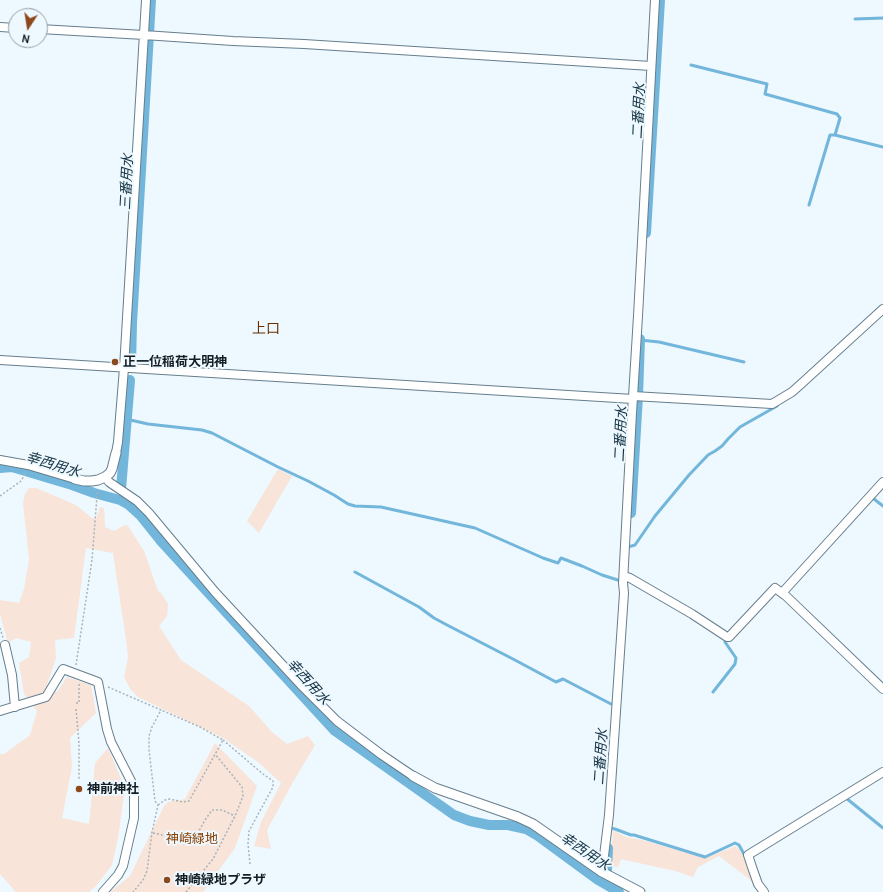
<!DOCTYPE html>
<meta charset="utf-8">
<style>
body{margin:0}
#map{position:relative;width:883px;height:892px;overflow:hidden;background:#eef8ff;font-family:Cabin,sans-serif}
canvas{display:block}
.north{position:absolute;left:8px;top:8px;width:40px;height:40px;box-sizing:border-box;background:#eef8ff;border:1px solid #96a0a7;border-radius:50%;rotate:192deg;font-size:11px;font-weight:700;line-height:16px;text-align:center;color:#131d23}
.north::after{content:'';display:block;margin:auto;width:14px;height:18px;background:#8d491b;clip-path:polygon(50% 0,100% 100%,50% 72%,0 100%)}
</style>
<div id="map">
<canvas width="883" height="892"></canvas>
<div class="north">N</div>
</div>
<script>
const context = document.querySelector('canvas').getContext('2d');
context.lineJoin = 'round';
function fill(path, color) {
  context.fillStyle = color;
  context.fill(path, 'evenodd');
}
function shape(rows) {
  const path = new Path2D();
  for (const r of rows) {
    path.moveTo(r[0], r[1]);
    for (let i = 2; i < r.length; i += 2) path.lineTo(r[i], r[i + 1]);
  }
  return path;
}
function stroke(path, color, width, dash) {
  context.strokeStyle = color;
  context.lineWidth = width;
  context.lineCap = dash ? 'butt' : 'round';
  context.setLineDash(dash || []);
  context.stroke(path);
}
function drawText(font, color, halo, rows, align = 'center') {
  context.font = font + ' Cabin,"Noto Sans JP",sans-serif';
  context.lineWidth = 4;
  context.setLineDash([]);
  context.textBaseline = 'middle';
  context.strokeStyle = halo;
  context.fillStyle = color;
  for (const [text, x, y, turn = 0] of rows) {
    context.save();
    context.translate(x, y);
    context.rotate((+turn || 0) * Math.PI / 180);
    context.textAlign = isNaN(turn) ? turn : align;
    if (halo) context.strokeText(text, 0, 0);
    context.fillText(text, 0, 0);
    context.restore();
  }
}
const green = shape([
 [278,469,292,476,259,533,247,521],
 [29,488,36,488,76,505,92,518,96,519,100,507,104,508,105,527,114,531,125,525,128,526,144,551,158,591,161,593,168,604,167,616,159,626,181,660,249,706,272,732,287,744,308,736,315,745,293,782,267,830,271,849,254,846,261,822,281,783,258,762,223,738,138,697,131,690,124,677,128,657,126,640,113,553,86,548,74,638,55,640,56,658,47,685,57,692,67,677,91,685,96,713,70,738,72,767,62,818,89,824,95,763,108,748,125,788,118,838,112,865,96,886,89,892,16,892,0,874,0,754,4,754,30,735,37,711,24,694,19,663,29,657,31,642,16,638,8,643,0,614,0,600,19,603,24,589,29,559,23,503,25,494],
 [215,743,257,786,235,848,203,892,110,892,130,876,164,806,168,802,185,799],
 [613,830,626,837,642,840,705,858,736,846,738,848,745,858,748,872,754,882,753,883,748,878,719,856,698,867,693,877,675,871,621,859,618,867,610,866]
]);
const stream = shape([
 [855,19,883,18],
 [691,65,767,84,765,94,837,114,840,118,835,135],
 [809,205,830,135,835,135,883,147],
 [640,340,659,342,744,362],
 [126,419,148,424,202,430,212,433,278,467,308,481,334,495,348,504,355,506,381,507,475,528,543,558,558,563,561,558,582,566,602,575,621,581],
 [874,499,883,506],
 [628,547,635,545,655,516,689,475,708,455,715,451,722,446,728,439,740,427,777,406],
 [355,572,419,607,434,618,447,625,513,659,556,682,563,679,611,704],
 [713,692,735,664,736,658,725,642,727,639],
 [846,798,883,828],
 [610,828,615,829,631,835,634,835,705,857,735,843,739,845,745,856]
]);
const canal = shape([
 [646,233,660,0],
 [131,366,132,323,151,0],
 [0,468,12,467,72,485,94,493,120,500,129,505,140,515,160,540,335,731,454,815,470,821,489,825,508,825,526,829,538,836,598,880,619,892],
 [121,489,130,380],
 [631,513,638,396,640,339],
 [607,870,608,848]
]);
const path = shape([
 [0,496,21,481,25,474],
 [0,628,3,638],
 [76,665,92,560,97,496,98,490],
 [108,687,161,710,152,727,149,736,149,750,155,801,158,805,152,832,147,871,143,880,133,892],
 [76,703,79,703,79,683],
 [76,709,79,743,79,779],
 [223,740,263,774,273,781,273,787,249,831,248,844,250,864],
 [158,805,165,800,169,799,183,802,189,801,223,740,200,727,161,710],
 [153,833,185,840,190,840,195,838,205,820,212,810,222,810,235,816],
 [186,892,213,859,235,816,243,796,242,787,215,754]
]);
const minor = shape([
 [0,27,16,28],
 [40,29,144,35,233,41,304,44,651,66],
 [0,360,633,399],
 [633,396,772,404,792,392,801,384,883,309],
 [116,453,118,442,124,368,146,0],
 [0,460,28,465,75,479],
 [105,477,109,482,137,501,149,513,215,592,303,687,337,721,382,755,413,776],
 [624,576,630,578,692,614,727,637,729,637,775,588,786,596,883,689],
 [782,593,883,482],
 [5,645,12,675,15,707],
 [0,711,46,697,63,669,98,682,107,729,111,742,131,781,134,791,134,818,123,866,118,875,103,892],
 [602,872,609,815,624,593,623,583,632,413,638,316,655,0],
 [764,892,758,884,753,870,748,855,883,772]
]);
const tertiary = shape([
 [75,479,84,481,92,481,98,480,105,477,110,473,112,469,116,453],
 [413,776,435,788,518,817,533,824,602,872,640,892]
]);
const markers = [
 [115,362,4,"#8d491b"],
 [79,789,4,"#8d491b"],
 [167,880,4,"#8d491b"]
];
const poiNames = [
 ["正一位稲荷大明神",123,362],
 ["神前神社",87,789],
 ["神崎緑地プラザ",175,880]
];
const parkNames = [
 ["神崎緑地",192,839]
];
const waterNames = [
 ["二番用水",639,111,-87],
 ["三番用水",127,182,-87],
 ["二番用水",621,434,-87],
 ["幸西用水",53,465,17],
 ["幸西用水",308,682,48],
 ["二番用水",601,757,-86],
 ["幸西用水",585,852,34]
];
const neighbourhoodNames = [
 ["上口",266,329]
];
fill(green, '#f8e4d8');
stroke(stream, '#73b6db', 3);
stroke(canal, '#73b6db', 10);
stroke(minor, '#667e8d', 10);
stroke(tertiary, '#667e8d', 11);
stroke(path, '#a9b3b9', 1.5, [2, 2]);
stroke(minor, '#fff', 8);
stroke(tertiary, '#fff', 9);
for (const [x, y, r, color] of markers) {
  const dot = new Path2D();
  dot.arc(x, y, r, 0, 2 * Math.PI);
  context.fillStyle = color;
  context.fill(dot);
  stroke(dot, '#eef8ff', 1.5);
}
drawText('bold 13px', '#131d23', '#eef8ff', poiNames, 'left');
drawText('13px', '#884003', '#eef8ff', parkNames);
drawText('italic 14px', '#163545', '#eef8ff', waterNames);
drawText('14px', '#6a2f00', '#eef8ff', neighbourhoodNames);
</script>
